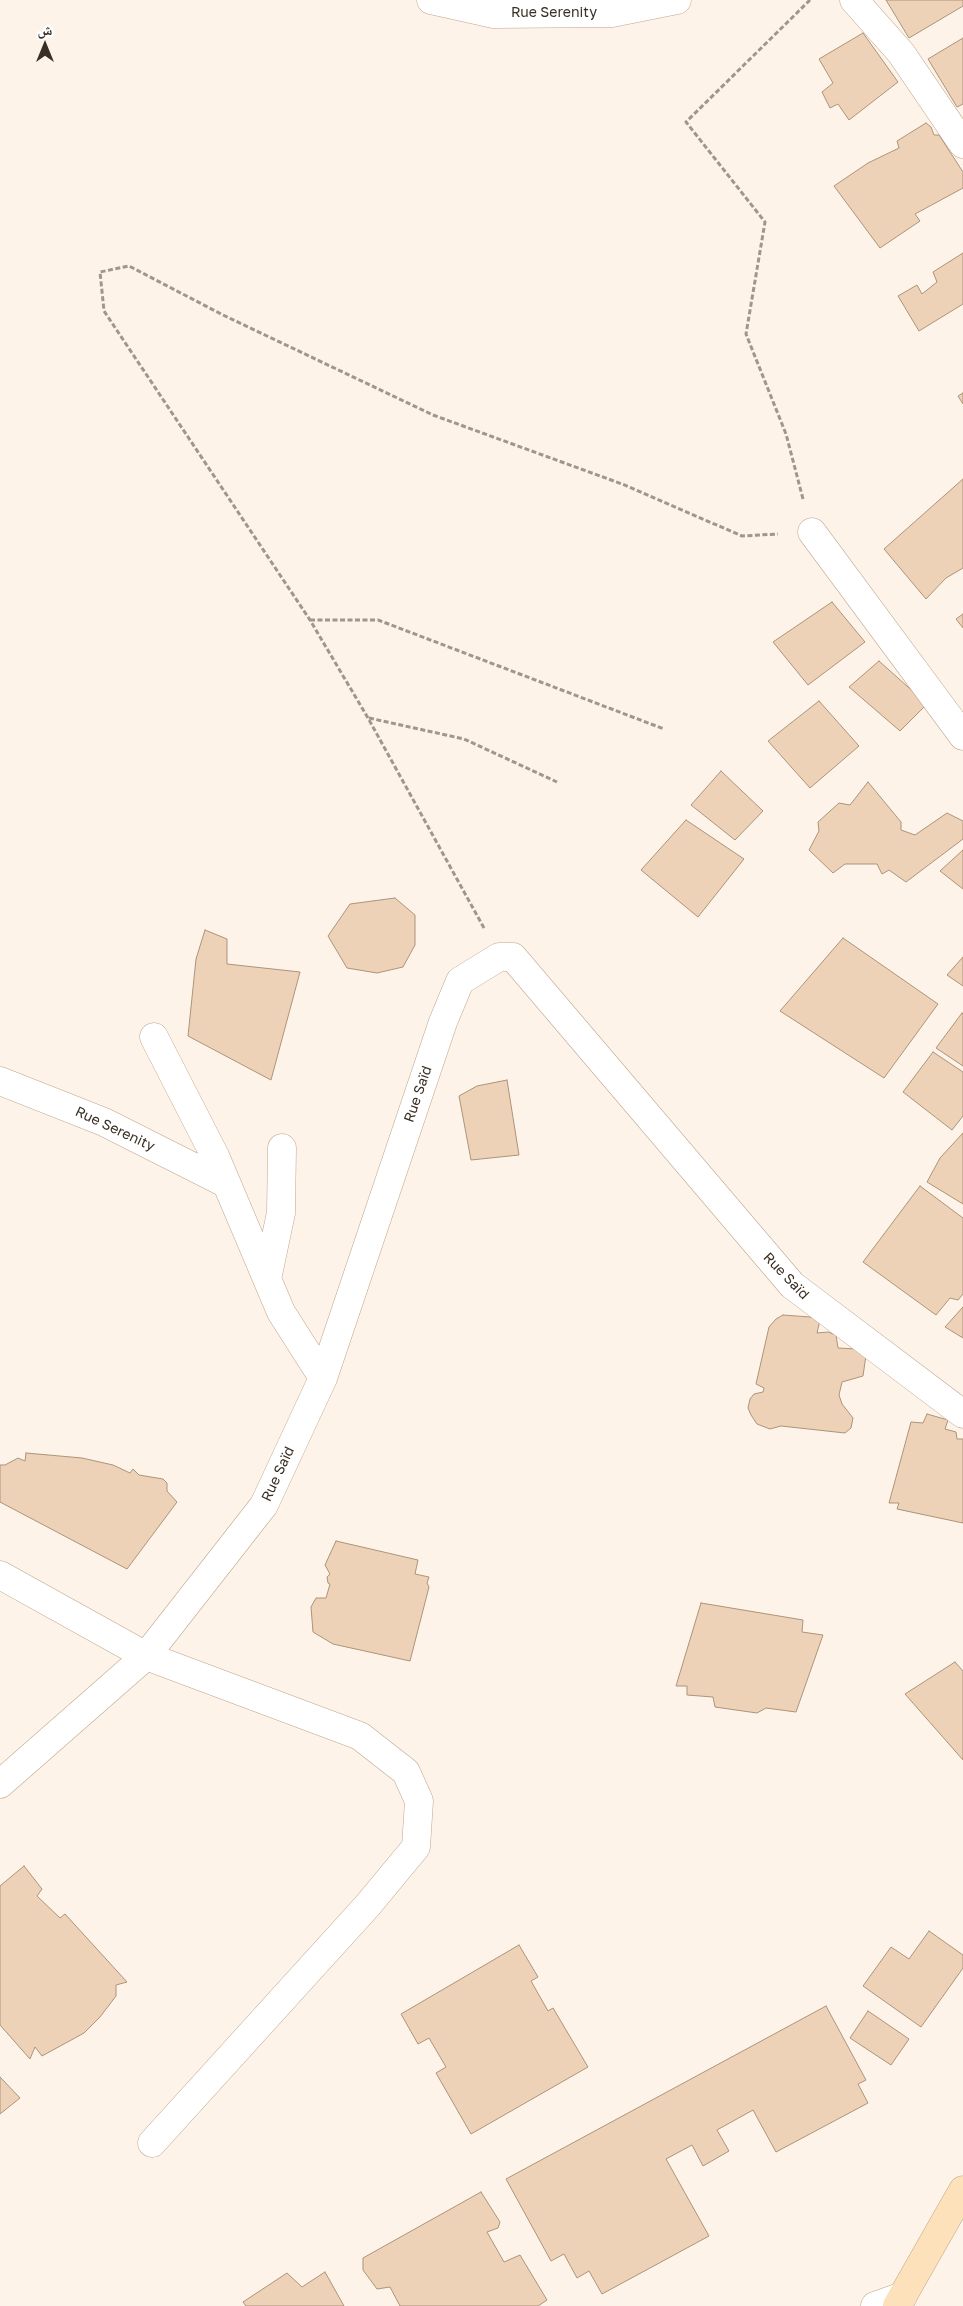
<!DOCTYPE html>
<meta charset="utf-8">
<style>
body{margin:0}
#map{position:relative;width:963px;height:2306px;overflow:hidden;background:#fef3e8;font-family:"Golos Text","Noto Naskh Arabic",sans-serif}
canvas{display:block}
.north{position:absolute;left:20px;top:20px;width:50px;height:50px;-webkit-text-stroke:4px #fff;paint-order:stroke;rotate:0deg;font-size:14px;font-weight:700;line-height:20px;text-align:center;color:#392f24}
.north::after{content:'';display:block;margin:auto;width:18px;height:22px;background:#392f24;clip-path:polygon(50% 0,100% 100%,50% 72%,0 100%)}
</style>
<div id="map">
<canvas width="963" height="2306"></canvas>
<div class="north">ش</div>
</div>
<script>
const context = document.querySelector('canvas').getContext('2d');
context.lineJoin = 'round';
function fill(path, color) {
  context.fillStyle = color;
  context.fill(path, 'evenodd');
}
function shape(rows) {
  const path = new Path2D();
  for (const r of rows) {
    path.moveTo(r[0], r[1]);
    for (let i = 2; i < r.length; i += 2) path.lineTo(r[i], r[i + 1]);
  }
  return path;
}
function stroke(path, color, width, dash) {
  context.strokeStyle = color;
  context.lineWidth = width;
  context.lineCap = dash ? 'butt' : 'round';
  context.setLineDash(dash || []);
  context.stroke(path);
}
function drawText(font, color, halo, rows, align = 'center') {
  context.font = font + ' "Golos Text",sans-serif';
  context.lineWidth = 4.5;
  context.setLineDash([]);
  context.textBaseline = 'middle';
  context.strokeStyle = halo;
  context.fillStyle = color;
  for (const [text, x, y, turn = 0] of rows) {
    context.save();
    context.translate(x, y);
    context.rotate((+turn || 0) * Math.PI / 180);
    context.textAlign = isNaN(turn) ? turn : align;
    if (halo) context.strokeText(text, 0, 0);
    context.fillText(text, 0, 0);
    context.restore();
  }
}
const building = shape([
 [886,0,963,0,963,6,909,38,886,0],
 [863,33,898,82,849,120,838,104,830,108,822,92,833,83,819,59,863,33],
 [963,38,963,104,957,107,928,59,963,38],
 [926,123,931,127,934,135,939,135,963,172,963,188,915,214,920,221,880,248,834,186,868,163,899,148,897,141,926,123],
 [963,253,963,304,919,331,898,296,917,285,922,294,937,282,933,272,963,253],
 [963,393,963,404,958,396,963,393],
 [963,479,963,568,946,578,926,599,884,549,963,479],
 [832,602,865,642,808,685,773,642,832,602],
 [963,614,963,628,956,619,963,614],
 [879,661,927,704,900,731,849,687,879,661],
 [819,701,859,746,810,788,768,741,819,701],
 [721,771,763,811,735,840,691,805,721,771],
 [868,782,901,822,901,830,915,835,947,813,963,821,963,839,906,882,889,870,882,874,877,864,845,864,833,873,809,850,819,831,818,822,839,803,850,805,868,782],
 [686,820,744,859,698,917,641,870,686,820],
 [963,850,963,889,940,871,963,850],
 [395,898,415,915,415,945,403,967,377,973,347,968,328,936,350,904,395,898],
 [205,930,227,939,227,964,300,972,271,1080,188,1036,196,959,205,930],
 [843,938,938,1004,884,1078,780,1011,843,938],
 [963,957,963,986,947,975,963,957],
 [962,1013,963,1014,963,1066,936,1048,962,1013],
 [933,1052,963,1072,963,1116,952,1130,903,1092,933,1052],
 [507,1080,519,1155,471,1160,459,1096,477,1086,507,1080],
 [963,1133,963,1204,927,1182,940,1158,963,1133],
 [920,1186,963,1218,963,1294,958,1300,950,1298,936,1315,863,1262,920,1186],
 [963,1307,963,1338,945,1327,963,1307],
 [783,1315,810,1317,820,1320,817,1333,828,1332,836,1335,838,1348,857,1349,866,1355,863,1376,842,1382,839,1395,842,1404,853,1418,851,1428,845,1433,781,1426,770,1429,757,1424,751,1415,748,1408,750,1399,754,1394,763,1392,764,1388,756,1384,769,1327,776,1319,783,1315],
 [927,1414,948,1420,945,1429,956,1432,957,1439,963,1439,963,1523,897,1509,899,1503,889,1503,911,1422,923,1423,927,1414],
 [26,1453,82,1458,113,1465,130,1473,133,1469,139,1475,163,1479,167,1483,167,1491,177,1502,127,1569,0,1502,0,1465,5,1465,18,1458,25,1461,26,1453],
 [336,1541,418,1560,415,1574,429,1577,427,1583,429,1587,410,1661,333,1644,313,1632,311,1607,316,1598,326,1598,330,1584,328,1583,327,1577,330,1574,325,1565,336,1541],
 [701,1603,803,1620,802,1632,823,1635,796,1712,766,1708,757,1713,715,1707,713,1697,687,1695,687,1686,676,1686,701,1603],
 [955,1662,963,1671,963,1760,905,1694,955,1662],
 [24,1866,42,1889,37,1896,60,1918,65,1914,127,1982,116,1985,116,1996,100,2017,84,2033,42,2056,35,2047,30,2059,0,2025,0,1886,24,1866],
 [929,1931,963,1955,963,1968,921,2027,863,1986,891,1947,909,1959,929,1931],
 [519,1945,538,1977,531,1981,548,2011,553,2008,588,2067,471,2134,436,2073,446,2067,429,2038,418,2044,401,2014,519,1945],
 [826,2006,866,2080,858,2084,868,2103,776,2152,753,2110,717,2130,729,2151,703,2166,692,2145,666,2159,709,2236,602,2294,589,2271,577,2278,564,2254,551,2261,506,2179,826,2006],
 [868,2011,909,2039,891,2065,850,2038,868,2011],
 [0,2077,20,2098,0,2114,0,2077],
 [481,2192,500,2222,498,2228,487,2232,504,2262,520,2255,547,2300,538,2306,400,2306,390,2287,377,2289,363,2270,363,2258,481,2192],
 [325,2272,344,2306,246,2306,243,2302,287,2273,302,2287,325,2272]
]);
const path = shape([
 [803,499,786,434,746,334,765,222,686,122,810,0],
 [310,620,378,620,664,729],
 [369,718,464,739,557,782],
 [484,928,368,718,310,620,104,311,100,272,129,266,223,315,433,415,622,484,742,536,778,534]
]);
const street = shape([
 [431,0,494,14,612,13,677,0],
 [854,0,901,53,963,144],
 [812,532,963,736],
 [154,1037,215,1156,281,1312,323,1378],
 [0,1081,104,1122,227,1184],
 [267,1279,281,1213,282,1148],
 [0,1575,146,1656,360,1736,406,1772,419,1801,416,1847,368,1905,152,2143],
 [0,1784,146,1656,264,1505,323,1378,443,1022,460,981,499,957,513,957,792,1285,963,1414],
 [875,2306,903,2296]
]);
const secondary = shape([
 [897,2306,963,2190]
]);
const streetNames = [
 ["Rue Serenity",554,13],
 ["Rue Saïd",418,1094,-71],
 ["Rue Serenity",115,1129,25],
 ["Rue Saïd",786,1276,46],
 ["Rue Saïd",278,1474,-65]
];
fill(building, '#edd2b7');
stroke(building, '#ac937a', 1);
stroke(street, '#bfa58b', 29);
stroke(secondary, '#bfa58b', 29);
stroke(path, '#a1968b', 3, [5, 2.5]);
stroke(street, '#fff', 28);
stroke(secondary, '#fce1bb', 28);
drawText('14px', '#392f24', '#fff', streetNames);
</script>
